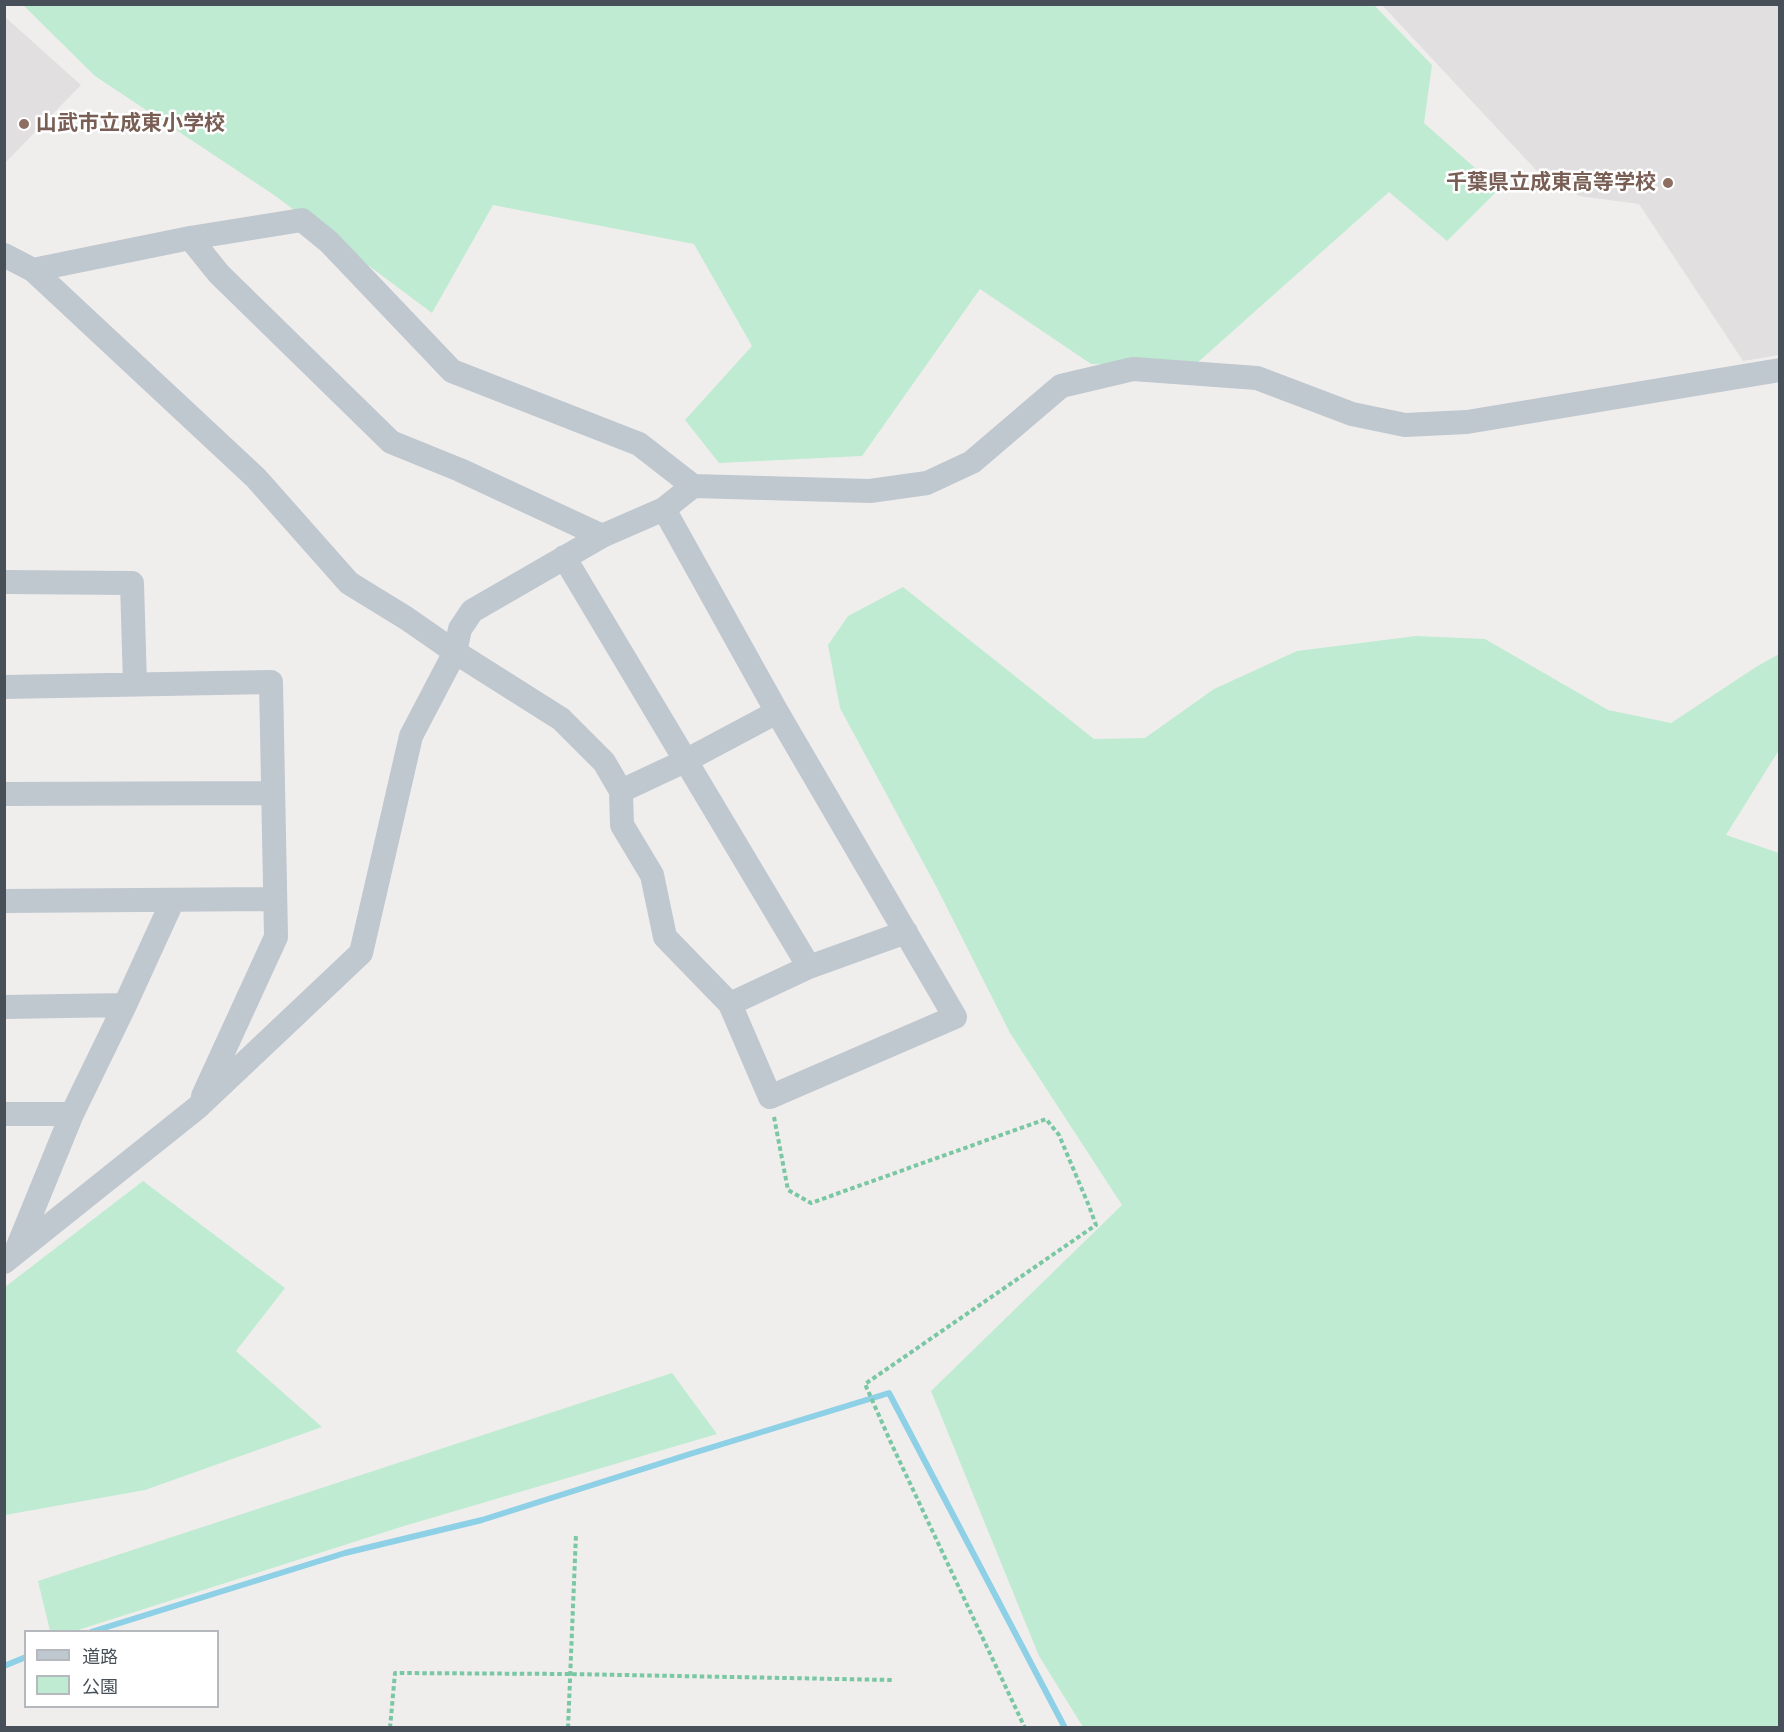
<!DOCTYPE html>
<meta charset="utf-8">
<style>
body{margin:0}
#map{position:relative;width:1784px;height:1732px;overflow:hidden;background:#f0eeed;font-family:Arial,"Noto Sans JP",sans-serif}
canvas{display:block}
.frame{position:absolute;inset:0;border:6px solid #475059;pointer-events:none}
.legend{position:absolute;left:24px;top:1630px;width:195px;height:78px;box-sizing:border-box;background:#fff;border:2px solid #b5b9bd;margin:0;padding:8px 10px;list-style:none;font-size:18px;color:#475059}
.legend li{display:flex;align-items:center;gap:12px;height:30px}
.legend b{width:30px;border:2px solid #b5b9bd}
</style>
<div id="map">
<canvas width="1784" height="1732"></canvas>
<div class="frame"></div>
<ul class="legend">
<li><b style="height:8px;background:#bfc7cf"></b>道路</li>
<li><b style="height:16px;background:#beebd1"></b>公園</li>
</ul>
</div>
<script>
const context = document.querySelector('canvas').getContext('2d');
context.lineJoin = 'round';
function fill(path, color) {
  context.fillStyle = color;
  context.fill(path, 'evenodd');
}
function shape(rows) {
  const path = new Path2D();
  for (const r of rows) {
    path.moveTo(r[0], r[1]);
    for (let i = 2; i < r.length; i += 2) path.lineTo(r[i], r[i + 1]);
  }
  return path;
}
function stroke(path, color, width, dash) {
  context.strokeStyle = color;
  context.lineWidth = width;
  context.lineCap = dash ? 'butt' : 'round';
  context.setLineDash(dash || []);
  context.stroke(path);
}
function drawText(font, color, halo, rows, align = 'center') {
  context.font = font + ' Arial,"Noto Sans JP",sans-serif';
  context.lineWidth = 5;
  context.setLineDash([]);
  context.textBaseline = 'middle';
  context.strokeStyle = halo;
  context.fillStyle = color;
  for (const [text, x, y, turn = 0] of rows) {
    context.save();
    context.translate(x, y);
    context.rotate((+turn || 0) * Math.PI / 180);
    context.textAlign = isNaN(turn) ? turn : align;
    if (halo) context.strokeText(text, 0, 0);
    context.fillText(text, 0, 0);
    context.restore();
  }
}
const education = shape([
 [1382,5,1779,5,1779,355,1743,361,1639,204,1579,196,1536,170],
 [5,17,81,85,5,163]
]);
const green = shape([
 [23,5,1374,5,1432,65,1424,123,1499,189,1447,241,1389,192,1197,363,1091,364,980,289,862,456,719,463,685,420,752,346,694,244,493,205,432,313,274,195,95,76],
 [903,587,1094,739,1145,738,1214,689,1297,651,1416,636,1485,639,1608,710,1671,723,1756,667,1779,654,1779,750,1726,835,1779,853,1779,1727,1083,1727,1039,1656,931,1391,1122,1205,1010,1033,937,888,840,708,828,645,848,616],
 [143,1181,285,1288,236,1351,322,1427,145,1490,5,1515,5,1287],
 [672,1373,717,1434,404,1526,75,1631,50,1631,38,1581]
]);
const stream = shape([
 [91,1632,345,1553,482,1520,690,1454,889,1393,1065,1728],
 [4,1666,26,1657]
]);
const path = shape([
 [774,1117,788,1190,811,1203,1046,1119,1059,1135,1089,1206,1096,1225,865,1384,892,1445,1025,1728],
 [390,1728,395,1673,570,1674,892,1680],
 [568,1728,576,1534]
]);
const minor = shape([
 [190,238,219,274,391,442,460,470,602,536],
 [4,255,33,270,256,478,349,583,406,618,455,652,561,719,604,762,621,791,622,825,652,875,665,937,730,1004,770,1097,955,1017,777,712,664,509],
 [33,270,190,238,302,220,329,242,452,371,639,444,693,486,870,491,927,483,972,462,1061,386,1133,369,1257,378,1352,414,1405,425,1467,422,1780,370],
 [564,557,809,967],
 [4,582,132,583,135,684],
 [4,687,271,682,276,937,203,1096],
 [621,791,685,761,777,712],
 [4,794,272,793],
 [4,901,274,899],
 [730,1004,809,967,906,932],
 [4,1007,125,1005],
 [4,1114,72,1114],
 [16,1251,72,1114,125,1005,173,900],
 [4,1262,198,1107,361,953,411,736,455,652,460,629,472,611,602,536,664,509,693,486]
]);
const markers = [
 [24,124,6,"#8d6e63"],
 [1668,183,6,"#8d6e63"]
];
const educationNames = [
 ["山武市立成東小学校",36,124],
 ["千葉県立成東高等学校",1656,183,"right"]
];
fill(education, '#e1dfdf');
fill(green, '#beebd1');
stroke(stream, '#8ed0e5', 6);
stroke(path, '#79c7a3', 4, [4.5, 3]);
stroke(minor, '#bfc7cf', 24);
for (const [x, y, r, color] of markers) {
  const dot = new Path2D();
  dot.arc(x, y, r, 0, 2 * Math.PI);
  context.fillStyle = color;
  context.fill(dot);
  stroke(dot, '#fff', 2);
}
drawText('bold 21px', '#785e54', '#fff', educationNames, 'left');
</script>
